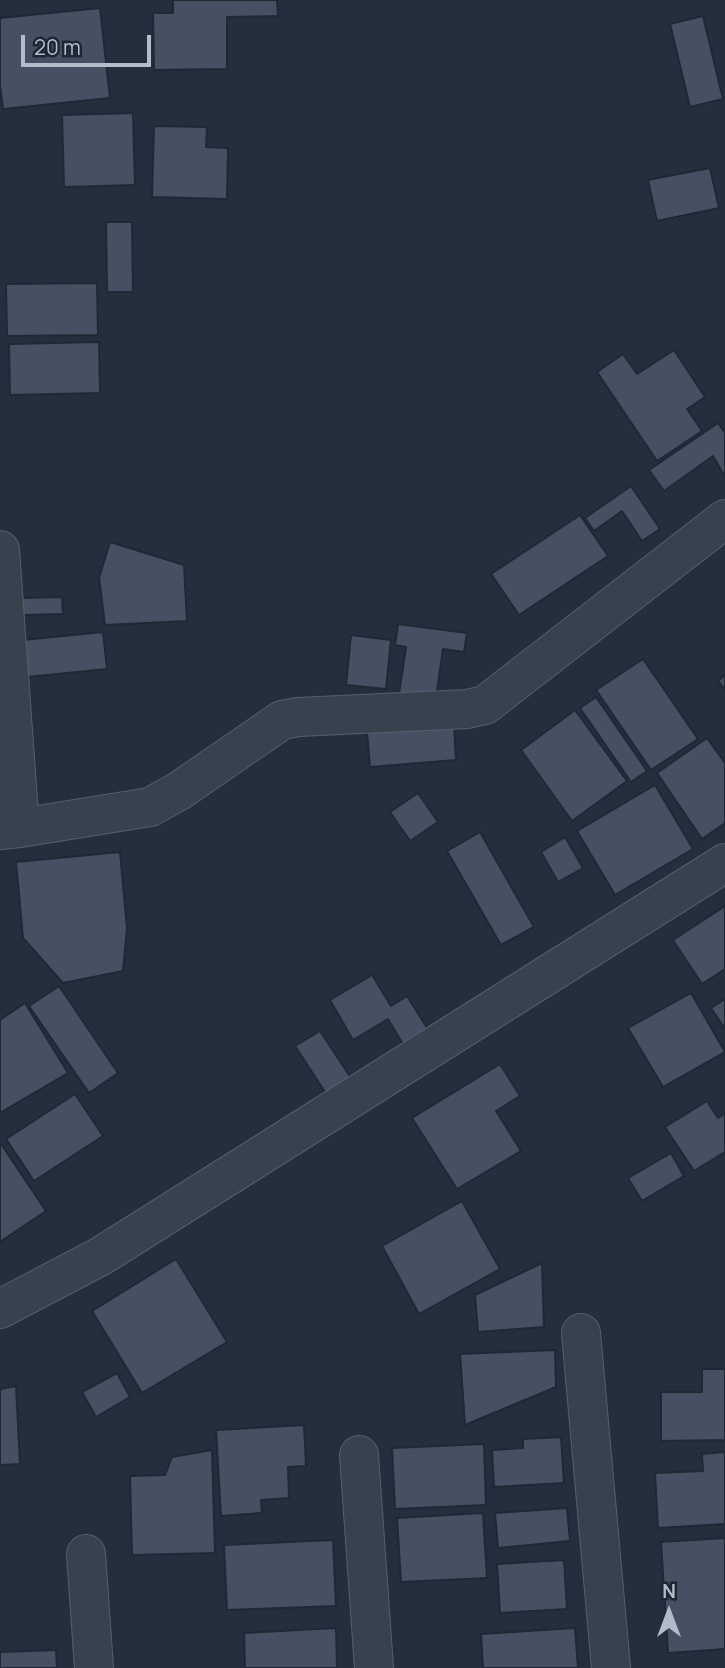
<!DOCTYPE html>
<style>
body{margin:0}
#map{position:relative;width:725px;height:1668px;overflow:hidden;background:#242f3e;font-family:Manrope,sans-serif}
canvas{display:block}
.north{position:absolute;left:634px;top:1577px;width:70px;height:70px;-webkit-text-stroke:5px #1d2633;paint-order:stroke;rotate:0deg;font-size:19px;font-weight:700;line-height:28px;text-align:center;color:#b4bcc9}
.north::after{content:'';display:block;margin:auto;width:24px;height:32px;background:#b4bcc9;clip-path:polygon(50% 0,100% 100%,50% 72%,0 100%)}
.scale{position:absolute;left:21px;top:35px;width:130px;height:32px;box-sizing:border-box;border:4px solid #b4bcc9;border-top:0;padding-left:9px;font-size:21px;line-height:24px;white-space:nowrap;color:#b4bcc9;-webkit-text-stroke:5px #1d2633;paint-order:stroke}
</style>
<div id="map">
<canvas width="725" height="1668"></canvas>
<div class="north">N</div>
<div class="scale">20 m</div>
</div>
<script>
const context = document.querySelector('canvas').getContext('2d');
context.lineJoin = 'round';
function fill(path, color) {
  context.fillStyle = color;
  context.fill(path, 'evenodd');
}
function shape(rows) {
  const path = new Path2D();
  for (const r of rows) {
    path.moveTo(r[0], r[1]);
    for (let i = 2; i < r.length; i += 2) path.lineTo(r[i], r[i + 1]);
  }
  return path;
}
function stroke(path, color, width, dash) {
  context.strokeStyle = color;
  context.lineWidth = width;
  context.lineCap = dash ? 'butt' : 'round';
  context.setLineDash(dash || []);
  context.stroke(path);
}
const building = shape([
 [173,0,277,0,278,16,227,17,227,69,154,70,153,13,173,13,173,0],
 [100,8,110,98,3,109,0,85,0,18,100,8],
 [703,16,723,99,690,107,670,24,703,16],
 [133,113,135,185,64,187,62,115,133,113],
 [154,126,207,127,206,147,228,148,227,199,152,197,154,126],
 [710,168,719,208,657,221,648,180,710,168],
 [106,222,132,222,133,292,107,292,106,222],
 [97,283,98,335,7,336,6,284,97,283],
 [99,342,100,393,10,395,9,344,99,342],
 [674,350,705,397,687,409,702,431,657,461,597,372,623,354,637,374,674,350],
 [718,423,725,433,725,477,713,456,664,491,649,470,718,423],
 [631,486,660,529,642,541,622,511,594,531,585,518,631,486],
 [580,515,608,556,519,615,491,574,580,515],
 [110,542,184,565,187,621,105,625,99,578,110,542],
 [62,597,63,614,22,615,21,598,62,597],
 [398,624,467,633,464,652,443,649,436,699,399,694,406,647,395,645,398,624],
 [103,632,107,669,27,677,23,640,103,632],
 [351,635,391,640,386,689,346,685,351,635],
 [643,659,698,739,651,770,596,690,643,659],
 [725,675,725,690,718,681,725,675],
 [596,697,647,771,631,782,580,708,596,697],
 [575,710,627,781,572,821,521,750,575,710],
 [454,726,456,760,370,767,367,732,454,726],
 [707,738,725,763,725,823,702,839,657,773,707,738],
 [655,785,693,849,615,895,577,831,655,785],
 [418,793,438,822,410,841,390,812,418,793],
 [480,832,534,927,501,945,447,851,480,832],
 [565,837,583,868,558,882,541,852,565,837],
 [120,852,127,928,123,971,63,983,23,938,16,862,120,852],
 [725,906,725,969,702,984,673,940,725,906],
 [372,975,391,1006,407,996,431,1034,406,1049,388,1019,353,1040,330,1000,372,975],
 [59,986,118,1073,89,1093,29,1006,59,986],
 [691,993,725,1052,663,1087,628,1028,691,993],
 [725,999,725,1029,711,1008,725,999],
 [25,1003,68,1073,0,1113,0,1020,25,1003],
 [320,1031,351,1078,327,1095,295,1046,320,1031],
 [500,1064,520,1096,496,1111,521,1151,457,1189,412,1118,500,1064],
 [75,1094,103,1136,34,1181,6,1139,75,1094],
 [707,1101,718,1118,725,1113,725,1152,694,1171,665,1127,707,1101],
 [1,1144,46,1211,0,1242,0,1145,1,1144],
 [671,1153,684,1176,642,1201,628,1178,671,1153],
 [462,1201,500,1269,419,1314,382,1246,462,1201],
 [176,1259,227,1342,142,1393,92,1311,176,1259],
 [542,1263,544,1327,478,1332,475,1295,542,1263],
 [555,1350,556,1387,465,1425,460,1354,555,1350],
 [702,1369,725,1369,725,1440,661,1441,661,1392,702,1392,702,1369],
 [117,1373,130,1397,96,1417,82,1392,117,1373],
 [16,1386,20,1464,0,1465,0,1389,16,1386],
 [304,1425,306,1466,288,1467,289,1498,261,1500,262,1513,221,1516,216,1430,304,1425],
 [561,1437,564,1483,494,1487,492,1450,523,1448,523,1439,561,1437],
 [484,1444,486,1505,395,1509,392,1448,484,1444],
 [212,1450,215,1553,132,1555,130,1476,165,1475,172,1457,212,1450],
 [725,1452,725,1524,658,1528,655,1473,703,1471,702,1454,725,1452],
 [567,1508,570,1541,498,1548,495,1513,567,1508],
 [483,1513,487,1578,401,1582,397,1518,483,1513],
 [725,1538,725,1649,668,1653,661,1542,725,1538],
 [333,1540,336,1606,227,1610,224,1545,333,1540],
 [564,1560,567,1609,500,1613,497,1564,564,1560],
 [336,1628,337,1668,245,1668,244,1633,336,1628],
 [575,1628,578,1668,483,1668,481,1634,575,1628],
 [56,1650,57,1668,0,1668,0,1652,56,1650]
]);
const street = shape([
 [0,550,20,828,0,830],
 [20,828,150,807,179,791,282,720,298,717,467,709,485,705,725,519],
 [0,1309,101,1256,725,863],
 [581,1333,611,1668],
 [359,1455,374,1668],
 [86,1554,94,1668]
]);
fill(building, '#455162');
stroke(building, '#1f2835', 2);
stroke(street, '#565f6c', 40);
stroke(street, '#38414e', 38);
</script>
